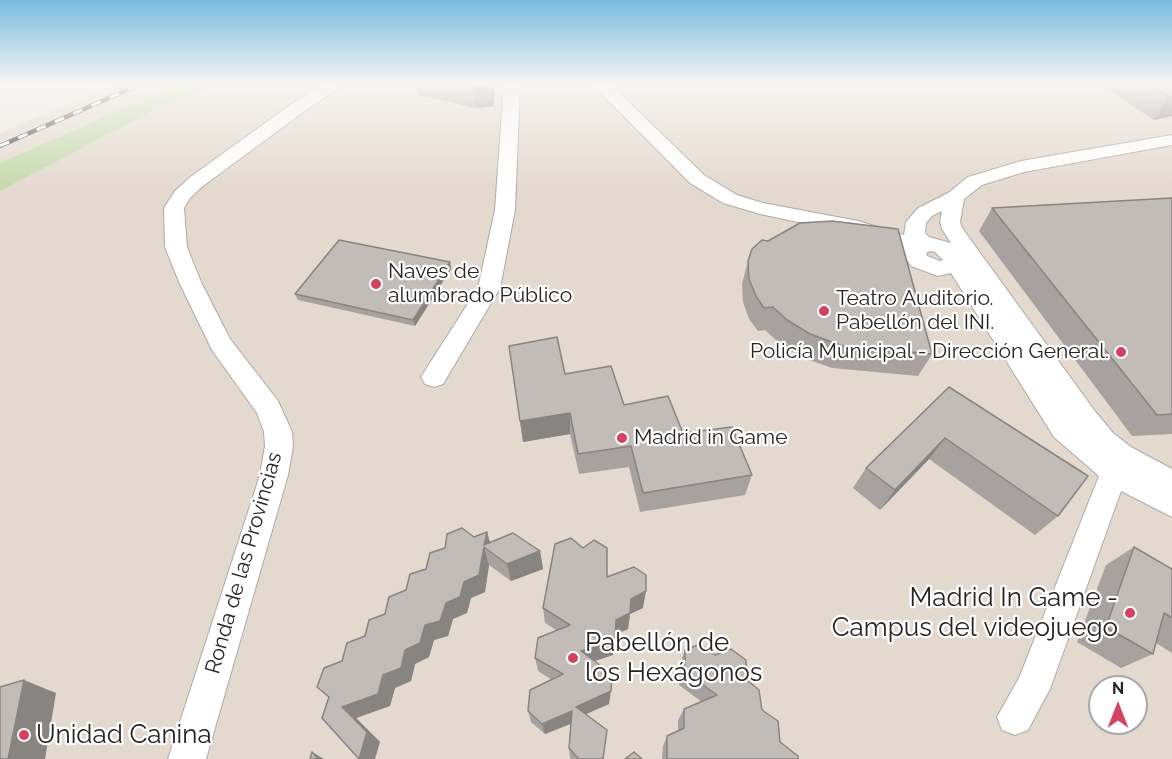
<!DOCTYPE html>
<meta charset="utf-8">
<style>
body{margin:0}
#map{position:relative;width:1172px;height:759px;overflow:hidden;background:#ede8e3;font-family:Raleway,sans-serif}
canvas{display:block}
.north{position:absolute;left:1088px;top:675px;width:60px;height:60px;box-sizing:border-box;background:#fff;border:2px solid #a8a7a7;border-radius:50%;rotate:0deg;font-size:16px;font-weight:700;line-height:24px;text-align:center;color:#262423}
.north::after{content:'';display:block;margin:auto;width:21px;height:27px;background:#d24260;clip-path:polygon(50% 0,100% 100%,50% 72%,0 100%)}
</style>
<div id="map">
<canvas width="1172" height="759"></canvas>
<div class="north">N</div>
</div>
<script>
const context = document.querySelector('canvas').getContext('2d');
context.lineJoin = 'round';
function fill(path, color) {
  context.fillStyle = color;
  context.fill(path, 'evenodd');
}
function shape(rows) {
  const path = new Path2D();
  for (const r of rows) {
    path.moveTo(r[0], r[1]);
    for (let i = 2; i < r.length; i += 2) path.lineTo(r[i], r[i + 1]);
  }
  return path;
}
function stroke(path, color, width, dash) {
  context.strokeStyle = color;
  context.lineWidth = width;
  context.lineCap = dash ? 'butt' : 'round';
  context.setLineDash(dash || []);
  context.stroke(path);
}
function drawText(font, color, halo, rows, align = 'center') {
  context.font = font + ' Raleway,sans-serif';
  context.lineWidth = 4.5;
  context.setLineDash([]);
  context.textBaseline = 'middle';
  context.strokeStyle = halo;
  context.fillStyle = color;
  for (const [text, x, y, turn = 0] of rows) {
    context.save();
    context.translate(x, y);
    context.rotate((+turn || 0) * Math.PI / 180);
    context.textAlign = isNaN(turn) ? turn : align;
    if (halo) context.strokeText(text, 0, 0);
    context.fillText(text, 0, 0);
    context.restore();
  }
}
const built = shape([
 [118,83,186,83,146,98,0,163,0,133],
 [224,83,1172,83,1172,759,0,759,0,191,165,105],
 [1100,687,1136,687,1136,723,1100,723]
]);
const green = shape([
 [186,83,224,83,165,105,0,191,0,163,146,98]
]);
const street = shape([
 [326,83,346,83,302,113,203,186,190,198,184,208,187,247,201,282,230,339,278,401,292,432,293,446,288,475,206,759,168,759,260,475,265,446,264,432,257,413,212,350,179,282,165,247,164,208,175,191,189,178,290,105,326,83],
 [504,83,520,83,515,210,500,288,443,384,434,387,425,384,421,377,478,288,495,210,504,83],
 [591,83,609,83,704,175,737,195,763,203,858,221,904,235,906,222,918,208,948,193,968,177,1021,161,1172,135,1172,145,1024,172,982,185,964,199,960,222,962,228,1094,410,1113,433,1131,447,1172,469,1172,517,1121,491,1050,689,1028,730,1015,735,1002,730,997,717,1019,678,1099,476,1054,437,951,273,938,276,911,266,905,257,904,249,855,234,760,214,723,203,690,183,591,83],
 [942,211,940,222,942,229,951,243,929,237,925,233,926,223,932,216,942,211],
 [930,251,935,252,943,260,940,261,927,256,926,253,930,251]
]);
const rail = shape([
 [0,146,143,83]
]);
const wall = shape([
 [416,83,494,83,494,106,476,108,418,95],
 [1098,83,1172,83,1172,116,1154,120],
 [1172,198,1172,434,1132,436,979,231,992,208],
 [748,261,932,354,918,376,832,368,801,357,779,343,765,330,758,331,749,319,743,302,742,284],
 [450,262,451,269,415,326,298,300,295,294],
 [509,346,565,374,624,405,683,433,752,475,745,495,640,512,629,467,579,474,570,434,523,442],
 [949,387,1058,516,1035,535,929,459,880,510,853,488,866,468],
 [487,532,490,543,540,551,543,569,511,581,489,565,485,592,471,598,467,613,453,619,448,636,434,640,429,657,415,664,411,681,395,688,390,706,356,718,380,742,359,759,342,661,445,548],
 [1134,547,1172,569,1172,653,1156,643,1153,654,1121,668,1077,642,1106,565],
 [607,577,643,608,630,614,628,629,615,635,613,655,595,661,609,704,586,714,603,759,572,759,570,758,569,748,571,723,545,734,531,722,528,711,552,680,538,671,535,658,556,630,545,623,543,608],
 [685,650,747,680,762,710,780,742,798,759,662,759,663,746,667,736,678,731,678,720,684,709,702,702,679,685,680,664]
]);
const shadedWall = shape([
 [494,83,494,106,476,108,473,86],
 [1170,97,1172,97,1172,116,1154,120],
 [450,262,451,269,415,326,413,320],
 [570,413,570,434,523,442,520,421],
 [945,438,929,459,880,510,895,490],
 [487,532,492,550,484,545],
 [484,547,489,565,485,592,471,598,467,613,453,619,448,636,434,640,429,657,415,664,411,681,395,688,390,706,356,718,380,742,375,759,359,759,342,707,383,675,425,625,464,582],
 [540,551,543,569,511,581,507,564],
 [646,591,643,608,630,614,628,629,614,635,616,620,631,599],
 [615,641,613,655,582,665,581,651],
 [24,680,56,693,45,759,8,759],
 [611,691,609,704,577,718,576,707],
 [572,711,573,723,545,734,542,724],
 [312,752,324,759,318,759]
]);
const building = shape([
 [462,83,491,83,491,84,473,86,462,83],
 [1147,83,1172,83,1172,97,1170,97,1147,83],
 [1172,198,1172,414,1157,415,992,208,1172,198],
 [832,221,898,229,932,354,843,346,810,334,787,320,773,307,764,308,756,296,749,279,748,261,752,249,762,240,768,241,800,223,832,221],
 [339,240,450,262,413,320,295,294,339,240],
 [557,337,565,374,611,366,624,405,668,396,683,433,732,427,752,475,643,493,631,446,578,454,570,413,520,421,509,346,557,337],
 [949,387,1088,476,1058,516,945,438,895,490,866,468,949,387],
 [462,528,474,537,487,532,484,545,513,533,540,551,507,564,484,547,479,575,464,582,460,597,446,603,440,621,425,625,420,643,405,650,401,668,383,675,378,694,342,707,367,732,359,759,322,718,329,697,317,687,324,668,342,661,347,643,365,636,369,620,385,614,389,597,406,590,410,574,426,569,430,553,445,548,447,534,462,528],
 [571,538,583,548,594,540,607,548,607,577,634,567,646,575,646,591,631,599,630,613,616,620,615,641,581,651,612,674,611,691,576,707,607,730,603,759,579,759,569,748,572,711,542,724,528,711,530,690,563,674,535,658,538,638,570,625,543,608,555,544,571,538],
 [1134,547,1172,569,1172,618,1164,613,1153,654,1106,627,1134,547],
 [700,644,715,655,731,649,746,660,747,680,759,690,762,710,778,721,780,742,798,756,798,759,667,759,667,736,684,728,684,709,717,695,685,672,685,650,700,644],
 [24,680,8,759,0,759,0,687,24,680],
 [312,752,318,759,310,759,312,752],
 [634,752,642,759,625,759,634,752]
]);
const markers = [
 [376,284,6,"#d24260"],
 [824,311,6,"#d24260"],
 [1121,352,6,"#d24260"],
 [622,438,6,"#d24260"],
 [1130,613,6,"#d24260"],
 [573,658,6,"#d24260"],
 [24,735,6,"#d24260"]
];
const poiNames = [
 ["Naves de",388,272],
 ["alumbrado Público",388,296],
 ["Teatro Auditorio.",836,299],
 ["Pabellón del INI.",836,323],
 ["Policía Municipal - Dirección General.",1109,352,"right"],
 ["Madrid in Game",634,438]
];
const streetNames = [
 ["Ronda de las Provincias",244,563,-74]
];
const nearPoinames = [
 ["Madrid In Game -",1118,598,"right"],
 ["Campus del videojuego",1118,628,"right"],
 ["Pabellón de",585,643],
 ["los Hexágonos",585,673],
 ["Unidad Canina",36,735]
];
fill(built, '#e4d9cf');
fill(green, '#c5d9ab');
stroke(street, '#aea9a5', 2);
fill(street, '#fff');
stroke(rail, '#4c4a48', 4.5);
stroke(rail, '#fff', 3, [10]);
fill(wall, '#a7a29f');
fill(shadedWall, '#888482');
fill(building, '#c2bcb9');
stroke(building, '#888482', 1.5);
const sky = context.createLinearGradient(0, 0, 0, 190);
sky.addColorStop(0, '#7abbdf');
sky.addColorStop(0.44, '#f7f5f2');
sky.addColorStop(1, '#f7f5f200');
context.fillStyle = sky;
context.fillRect(0, 0, 1172, 190);
for (const [x, y, r, color] of markers) {
  const dot = new Path2D();
  dot.arc(x, y, r, 0, 2 * Math.PI);
  context.fillStyle = color;
  context.fill(dot);
  stroke(dot, '#fff', 2);
}
drawText('21px', '#262423', '#fff', poiNames, 'left');
drawText('21px', '#262423', '#fff', streetNames);
drawText('26px', '#262423', '#fff', nearPoinames, 'left');
</script>
